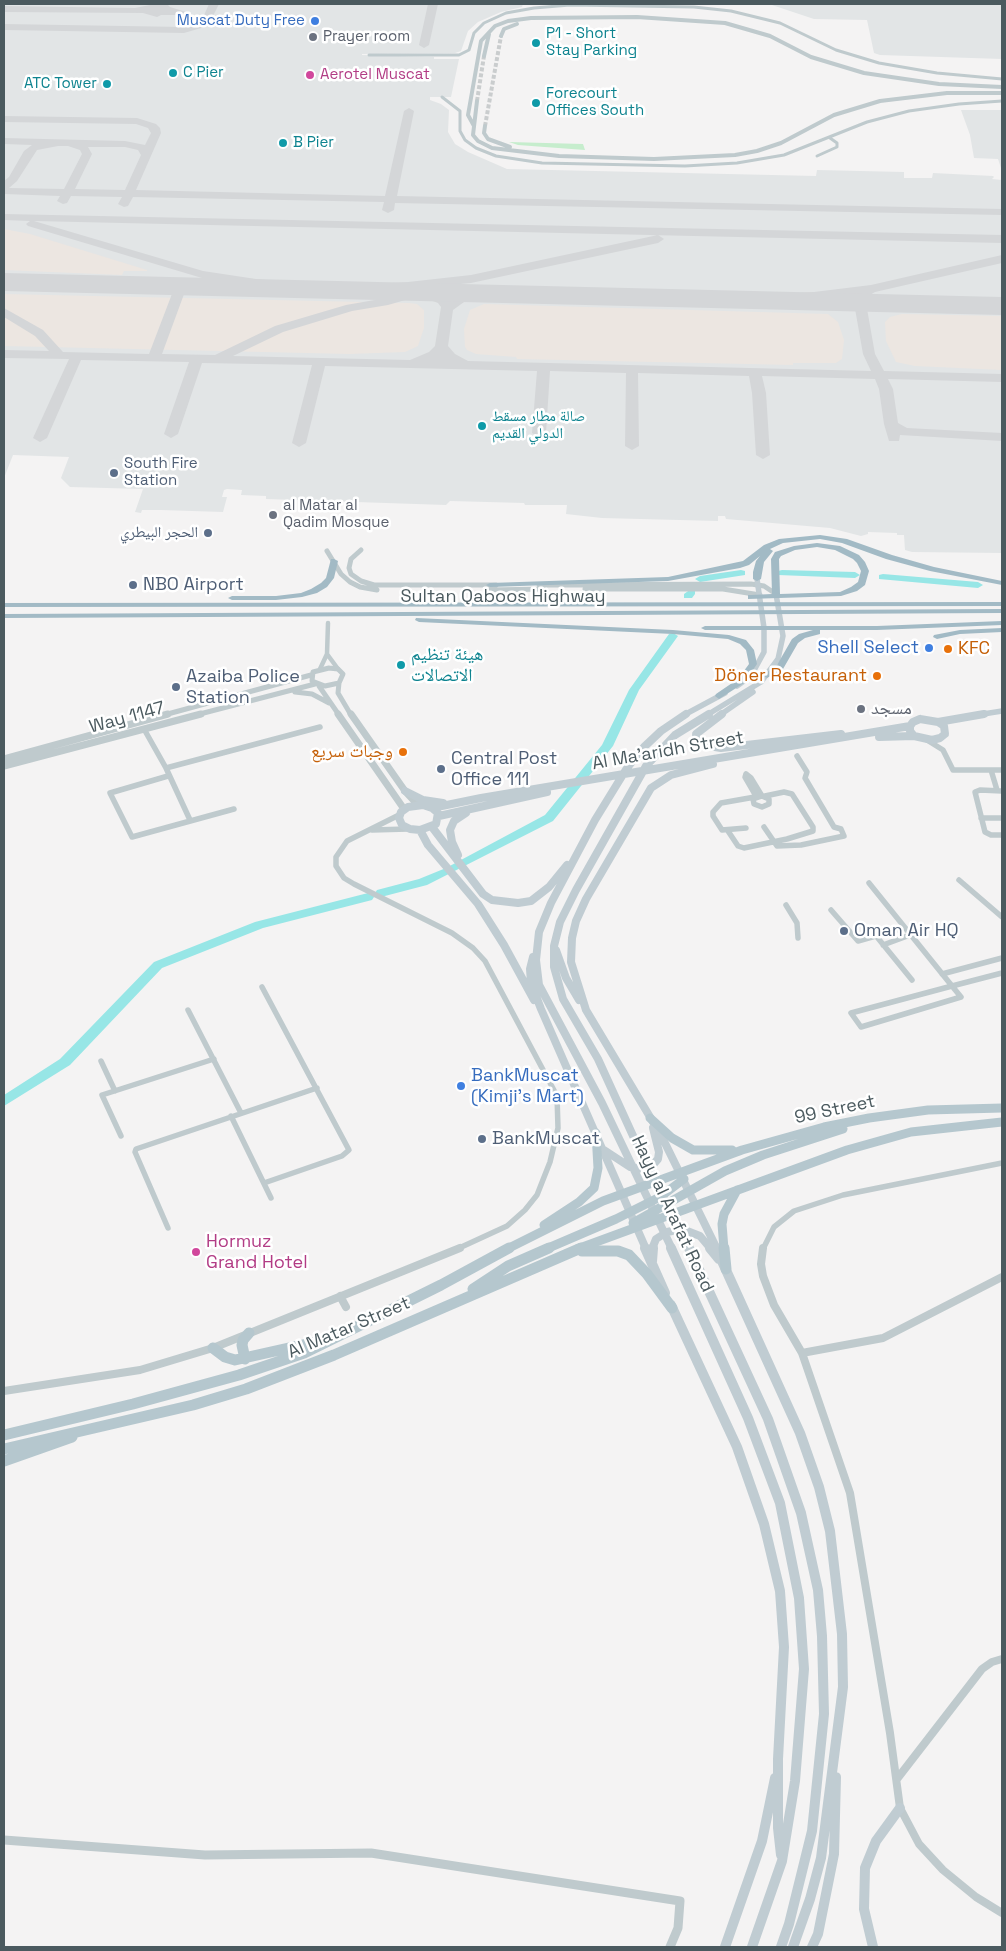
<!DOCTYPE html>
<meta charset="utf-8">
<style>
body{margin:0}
#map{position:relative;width:1006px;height:1951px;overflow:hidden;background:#f4f3f3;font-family:"Space Grotesk",sans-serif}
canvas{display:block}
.frame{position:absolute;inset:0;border:5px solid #4b5a5f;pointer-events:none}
</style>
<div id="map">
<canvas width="1006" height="1951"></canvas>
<div class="frame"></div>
</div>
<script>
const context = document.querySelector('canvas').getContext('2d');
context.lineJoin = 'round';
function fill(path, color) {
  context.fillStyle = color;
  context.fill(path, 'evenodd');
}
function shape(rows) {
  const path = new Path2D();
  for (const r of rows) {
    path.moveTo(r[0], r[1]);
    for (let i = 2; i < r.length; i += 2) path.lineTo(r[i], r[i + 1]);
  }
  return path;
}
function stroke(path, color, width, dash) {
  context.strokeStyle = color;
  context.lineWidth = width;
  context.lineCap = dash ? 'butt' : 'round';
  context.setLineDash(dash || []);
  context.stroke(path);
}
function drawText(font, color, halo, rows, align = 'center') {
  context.font = font + ' "Space Grotesk","Noto Naskh Arabic",sans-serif';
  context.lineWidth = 5;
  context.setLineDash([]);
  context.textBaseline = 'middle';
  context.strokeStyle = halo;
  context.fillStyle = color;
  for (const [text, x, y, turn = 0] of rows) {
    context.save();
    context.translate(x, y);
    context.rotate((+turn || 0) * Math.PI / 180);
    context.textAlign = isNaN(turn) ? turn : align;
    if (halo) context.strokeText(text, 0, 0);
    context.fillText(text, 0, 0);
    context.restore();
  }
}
const airport = shape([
 [4,4,523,4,522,7,501,12,478,22,468,31,461,51,455,53,362,54,362,55,434,57,434,59,459,59,451,97,430,97,430,100,441,104,449,110,448,132,455,144,468,152,507,169,816,176,817,170,904,172,904,178,932,178,933,173,993,176,994,177,992,179,1002,180,1002,553,912,552,905,550,904,535,897,535,897,533,868,532,868,534,861,536,830,528,726,519,725,516,718,516,718,521,602,518,566,514,567,505,525,505,524,503,450,501,446,505,266,499,266,496,241,495,242,490,227,489,224,490,222,497,227,497,223,512,161,510,142,510,141,513,135,512,143,489,70,487,61,478,69,457,13,455,4,478],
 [769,4,1002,4,1002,59,880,55,874,53,867,20,814,19],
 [961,110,1002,110,1002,171,998,159,974,158,970,135]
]);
const green = shape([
 [509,142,583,144,585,150,518,145]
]);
const sand = shape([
 [4,229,30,234,147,270,147,271,124,271,122,275,4,270],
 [4,294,409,303,417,304,424,310,424,328,418,346,405,352,349,354,4,346],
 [484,304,828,314,838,322,844,340,842,359,836,363,793,363,793,365,517,359,516,357,476,354,467,350,465,347,464,329,470,310],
 [902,314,1002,316,1002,370,915,366,896,362,886,341,885,322,890,317]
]);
const river = shape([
 [741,570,745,571,745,575,700,582,695,579,700,576,741,570],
 [782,570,855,572,860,575,855,578,778,575,778,571,782,570],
 [883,574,978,582,983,585,978,588,879,579,879,575,883,574],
 [691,589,695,590,695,594,692,598,684,598,684,594,691,589],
 [673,633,678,636,639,690,613,746,553,821,427,885,381,897,377,896,375,893,377,890,419,879,446,868,545,815,602,745,629,690,669,634,673,633],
 [368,893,372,894,374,897,372,900,263,928,162,968,70,1065,4,1106,4,1095,60,1059,154,962,255,922,368,893]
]);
const taxiway = shape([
 [155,4,167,4,170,7,186,12,181,15,161,15,157,17,143,13,4,12,4,6,135,8,155,4],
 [209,4,219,4,208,26,184,33,4,30,4,24,184,27,201,22,209,4],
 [428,4,438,4,429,45,424,48,419,45,428,4],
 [409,108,414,111,397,196,1002,209,1002,215,395,203,394,210,388,213,382,210,384,202,133,197,128,206,124,207,118,204,122,197,71,196,67,203,63,204,57,201,60,196,4,194,4,181,9,177,24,151,32,145,4,144,4,138,125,141,145,145,151,133,148,128,136,124,4,122,4,116,137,118,156,124,160,128,161,133,136,190,385,196,404,111,409,108],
 [58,146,68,146,80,150,82,154,64,189,9,188,17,181,37,150,58,146],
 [88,147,125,147,138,150,141,155,125,190,75,189,92,154,88,147],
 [4,214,1002,235,1002,243,34,221,203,271,256,279,324,286,330,290,336,286,408,282,471,275,658,235,664,239,658,243,471,283,419,288,443,296,449,293,455,297,487,290,493,294,491,297,464,302,453,310,448,346,455,354,468,361,871,371,863,354,854,303,857,294,814,300,743,304,737,300,743,296,814,292,871,285,1002,255,1002,263,875,292,868,296,866,303,875,354,884,371,1002,374,1002,382,888,379,893,389,898,423,907,428,1002,433,1002,441,900,435,899,441,889,441,884,424,879,389,875,379,762,376,766,393,770,455,763,459,756,455,752,393,749,376,638,373,639,446,632,450,625,446,626,373,550,371,546,433,539,437,532,433,537,371,325,366,306,443,299,447,292,443,312,365,202,363,178,434,171,438,164,434,189,362,81,360,47,438,40,442,33,438,69,359,4,358,4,350,49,351,35,336,4,317,4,308,43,330,63,352,149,354,175,286,181,282,187,286,162,354,215,355,275,326,346,305,386,298,418,288,336,294,330,290,324,294,256,287,202,278,28,226,26,224,30,221,4,220,4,214],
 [419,296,438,303,441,307,435,346,429,352,410,360,233,356,283,332,352,311,388,305,419,296]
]);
const runway = shape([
 [4,273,1002,297,1002,315,4,291,4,273]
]);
const tertiaryTunnel = shape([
 [477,101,484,56],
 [485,126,501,36]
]);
const minorFar3 = shape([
 [369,55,459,55,469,50,474,33,484,23,506,13,534,8,570,5,694,7,731,11,780,23,836,50,879,63,937,73,1002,79],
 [442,97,460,111,460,131,465,140,476,148,496,156,542,163,685,166,737,163,784,155,867,122,909,111,959,104,1002,101],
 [817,156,837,147,837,143,830,138]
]);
const minorFar2 = shape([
 [327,654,338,669],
 [320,669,327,654,328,623]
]);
const minorFar1 = shape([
 [144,729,166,768,190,820],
 [927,740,943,750,953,770,1002,770],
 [166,768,320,727],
 [991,770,997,790],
 [746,774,751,778,762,796],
 [746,774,745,777,756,796],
 [168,776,110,793,132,837,234,809],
 [1002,791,980,790,975,792,985,832,991,835,1002,835],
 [762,796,769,799,769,804,762,807,754,804,753,799,762,796],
 [399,815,347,841,336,857,336,866,344,878,354,884,452,933,473,948,485,961,557,1096,558,1128,550,1162,537,1195,525,1210,507,1226,457,1249],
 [981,818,1002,818],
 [764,827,777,846,801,845,844,836,841,829,834,827,805,778,807,772,797,756],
 [746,828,722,830,713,816,713,812,721,803,755,797],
 [372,830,408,829],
 [728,831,738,846,744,848,787,839,813,831,813,827,792,794,784,792,765,796],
 [959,880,1002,917],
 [869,883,952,986],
 [786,905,797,923,798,938],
 [831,910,858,941,904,928],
 [877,937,912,980],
 [883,945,910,935],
 [942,974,1002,958],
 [952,986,961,997,861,1027,851,1013,952,986],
 [952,986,1002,973],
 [262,987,349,1150,342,1156,264,1183],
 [188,1010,241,1113],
 [101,1061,115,1091],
 [231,1116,271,1198],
 [121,1136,102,1095,214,1059],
 [168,1228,135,1152,136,1149,317,1088],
 [763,1249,774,1227,794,1211,843,1195,1002,1163]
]);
const minor = shape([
 [763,1248,761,1264,763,1276,774,1305,802,1353,850,1493,890,1733,900,1808,919,1844,943,1870,976,1897,1002,1913],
 [340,1296,346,1307],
 [802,1353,883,1338,1002,1277],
 [4,1391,140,1370,213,1348,460,1248],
 [897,1779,982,1669,992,1662,1002,1659]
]);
const tertiaryFar3 = shape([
 [501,36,504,29,517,24],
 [484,56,489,34],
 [477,101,473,135,478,141,492,148,559,156,654,159,735,155,757,151,781,143,834,115,880,101,947,93,1002,93],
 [474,126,468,115,481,41,495,26,508,21,531,18,637,17,725,23,770,36,811,57,864,73,939,84,1002,87],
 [485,126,484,133,488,139,510,147]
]);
const tertiaryFar2 = shape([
 [361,550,351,559,349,568,351,574,361,581,374,585,496,585],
 [327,551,341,574,350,582,360,587,377,590],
 [539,585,751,584,764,586,776,594],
 [585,589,723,589,760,595],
 [490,590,544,589],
 [329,668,338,669,343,674,339,683,325,686,312,681,313,672,329,668],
 [339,683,338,693,351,715],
 [319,686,339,715],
 [295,692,312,694,329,703],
 [164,715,311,675],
 [196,715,315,684]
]);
const tertiaryFar1 = shape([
 [338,714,404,809],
 [351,714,405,791,418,805],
 [4,759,168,714],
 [4,766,201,714]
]);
const tertiary = shape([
 [4,1840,205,1855,371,1853,680,1901,678,1928,670,1947]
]);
const secondaryFar2 = shape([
 [737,686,751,676,764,652,764,628,757,579],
 [684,715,725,693],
 [707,715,761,682,778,659,783,636,776,594],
 [720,715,753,692],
 [977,715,1002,711]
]);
const secondaryFar1 = shape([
 [722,714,696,734,697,740,703,745,721,748,841,734],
 [920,719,938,722,944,726,945,734,940,738,932,740,914,736,910,731,910,726,913,722,920,719],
 [938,722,984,714],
 [879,737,914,736],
 [713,764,671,775,651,788,586,899,576,921,572,938,571,962,586,1010,662,1137,717,1249],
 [405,791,423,800,443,803],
 [423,805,432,808,438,813,436,824,420,830,410,829,402,825,399,818,401,812,408,807,423,805],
 [432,808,481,798,910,726],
 [439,816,547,792],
 [432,827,483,894,492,900,518,903,531,901,549,887,567,865],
 [420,830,428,845,478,904,504,945,534,1000],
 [458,855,452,842,450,830,454,821,466,813],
 [556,950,566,978,579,1000],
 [533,957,530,969,531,983,541,1009,646,1249],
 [604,1150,630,1167,645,1169,651,1167,658,1159,659,1152,653,1128],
 [652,1249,656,1239,667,1232,682,1229,700,1236,711,1249],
 [672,1249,602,1103,539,985,536,960,539,932,551,903,595,820,627,768,644,747,661,731,686,714],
 [689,1249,634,1138,598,1059,563,999,554,967,554,946,560,922,576,890,646,766,675,735,709,714]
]);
const secondary = shape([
 [645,1248,665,1293],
 [671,1248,748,1418,780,1503,799,1598,804,1669,795,1781,782,1861,752,1947],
 [689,1248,768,1419,801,1513,818,1590,822,1636,824,1714,812,1831,789,1924,781,1947],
 [710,1248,719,1259],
 [716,1248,800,1433,819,1487,830,1531,842,1634,843,1687,821,1858,810,1899,793,1947],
 [652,1261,653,1248],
 [671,1305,737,1447,764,1524,780,1591,784,1647,778,1759,778,1828,781,1855],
 [725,1947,762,1841,775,1778],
 [812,1947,818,1934,834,1854,836,1777],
 [873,1947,864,1909,865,1868,876,1841,900,1808]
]);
const primaryFar1 = shape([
 [650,1118,672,1138,693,1150,732,1150],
 [633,1223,725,1171,763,1155,843,1129],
 [544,1225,579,1202,594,1188,598,1168,596,1133],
 [507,1249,603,1201,742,1150,824,1127,869,1118,928,1110,1002,1108],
 [546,1249,616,1219,660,1197,684,1179],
 [577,1249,847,1150,911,1132,1002,1122],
 [724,1249,722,1224,724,1214,737,1190]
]);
const primary = shape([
 [724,1248,726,1269],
 [582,1251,618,1251,629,1255,647,1274,672,1308],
 [473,1289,508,1266,549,1248],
 [213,1348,225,1357,235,1360,320,1341],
 [245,1359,242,1345,243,1340,249,1333],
 [4,1435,133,1404,239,1375,304,1353,441,1285,509,1248],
 [4,1449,193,1405,246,1389,334,1355,581,1248],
 [4,1461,72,1437]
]);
const trunk = shape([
 [820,535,847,539,892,555,934,567,1002,581,1002,585,930,571,886,559,842,543,820,539,783,543,770,549,773,551,764,562,761,579,757,581,753,579,753,572,756,561,760,556,749,565,740,568,668,581,490,587,486,585,490,583,668,577,743,561,764,545,779,539,820,535],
 [817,543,840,546,859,555,865,562,869,571,865,585,857,591,841,596,748,599,748,595,751,595,772,594,771,559,775,552,794,546,817,543],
 [817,547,835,550,853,559,857,563,861,571,858,582,851,587,840,592,780,594,779,559,781,556,795,550,817,547],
 [331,559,334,559,338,561,334,578,327,587,317,593,302,597,276,600,232,600,228,598,232,596,276,596,301,593,311,589,321,583,326,578,331,559],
 [1002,602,1002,606,4,607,4,603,1002,602],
 [1002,609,1002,613,4,618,4,614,1002,609],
 [416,618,673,630,729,635,746,640,754,650,757,664,744,683,719,699,715,696,716,694,738,679,749,664,746,650,740,644,728,639,673,634,419,622,415,620,416,618],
 [1002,621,1002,625,877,630,820,630,820,634,805,638,798,643,783,669,767,678,763,675,777,665,792,639,799,634,813,630,705,630,701,628,705,626,877,626,1002,621],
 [1002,628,1002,632,960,634,937,639,933,637,934,635,960,630,1002,628]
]);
const markers = [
 [315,21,5,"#3f7fe0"],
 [313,37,5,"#6b7280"],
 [536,43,5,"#0f9aa8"],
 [173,73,5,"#0f9aa8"],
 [310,75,5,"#d1479c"],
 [107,84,5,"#0f9aa8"],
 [536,103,5,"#0f9aa8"],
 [283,143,5,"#0f9aa8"],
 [482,426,5,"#0f9aa8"],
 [114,473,5,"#5c6f8a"],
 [273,515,5,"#6b7280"],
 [208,533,5,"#5c6f8a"],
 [133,585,5,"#5c6f8a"],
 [929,648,5,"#3f7fe0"],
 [948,649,5,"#e8710a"],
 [401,665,5,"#0f9aa8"],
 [877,676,5,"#e8710a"],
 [176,687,5,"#5c6f8a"],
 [861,709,5,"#6b7280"],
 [403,752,5,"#e8710a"],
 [441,769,5,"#5c6f8a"],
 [844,931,5,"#5c6f8a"],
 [461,1086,5,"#3f7fe0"],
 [482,1139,5,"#5c6f8a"],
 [196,1252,5,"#d1479c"]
];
const farShopnames = [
 ["Muscat Duty Free",305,21]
];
const farCulturenames = [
 ["P1 - Short",546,34],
 ["Stay Parking",546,51],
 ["C Pier",183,73],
 ["ATC Tower",97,84,"right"],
 ["Forecourt",546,94],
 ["Offices South",546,111],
 ["B Pier",293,143],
 ["صالة مطار مسقط",492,417],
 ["الدولي القديم",492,434]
];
const farWorshipnames = [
 ["Prayer room",323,37],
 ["al Matar al",283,506],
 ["Qadim Mosque",283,523]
];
const farHotelnames = [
 ["Aerotel Muscat",320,75]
];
const farServicenames = [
 ["South Fire",124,464],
 ["Station",124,481],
 ["الحجر البيطري",198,533,"right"]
];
const serviceNames = [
 ["NBO Airport",143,585],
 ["Azaiba Police",186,677],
 ["Station",186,698],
 ["Central Post",451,759],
 ["Office 111",451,780],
 ["Oman Air HQ",854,931],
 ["BankMuscat",492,1139]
];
const streetNames = [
 ["Sultan Qaboos Highway",503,597],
 ["Way 1147",127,718,-15],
 ["Al Ma'aridh Street",668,751,-10],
 ["99 Street",835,1110,-12],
 ["Hayy al Arafat Road",672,1214,65],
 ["Al Matar Street",349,1328,-23]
];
const shopNames = [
 ["Shell Select",919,648],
 ["BankMuscat",471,1076,"left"],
 ["(Kimji's Mart)",471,1097,"left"]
];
const foodNames = [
 ["KFC",958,649,"left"],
 ["Döner Restaurant",867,676],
 ["وجبات سريع",393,752]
];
const cultureNames = [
 ["هيئة تنظيم",411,655],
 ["الاتصالات",411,676]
];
const worshipNames = [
 ["مسجد",871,709]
];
const hotelNames = [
 ["Hormuz",206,1242],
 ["Grand Hotel",206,1263]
];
fill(airport, '#e2e5e6');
fill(green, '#c6edcd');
fill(sand, '#ece6e1');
fill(river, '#97e6e6');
fill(taxiway, '#d4d6d8');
fill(runway, '#d4d6d8');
stroke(tertiaryTunnel, '#cacdce', 4, [4, 2]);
stroke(minorFar3, '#bfcacd', 3);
stroke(minorFar2, '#bfcacd', 4.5);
stroke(minorFar1, '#bfcacd', 5.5);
stroke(minor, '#bfcacd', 8);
stroke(tertiaryFar3, '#bfcacd', 4);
stroke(tertiaryFar2, '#bfcacd', 5);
stroke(tertiaryFar1, '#bfcacd', 7);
stroke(tertiary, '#bfcacd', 9);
stroke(secondaryFar2, '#c0ccd2', 5.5);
stroke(secondaryFar1, '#c0ccd2', 8);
stroke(secondary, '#c0ccd2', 10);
stroke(primaryFar1, '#b5c7ce', 9);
stroke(primary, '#b5c7ce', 11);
fill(trunk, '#a2bac5');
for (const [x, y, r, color] of markers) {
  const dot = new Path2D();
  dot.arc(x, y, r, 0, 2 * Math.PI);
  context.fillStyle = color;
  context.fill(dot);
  stroke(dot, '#fff', 2);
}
drawText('15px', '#366cbe', '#fff', farShopnames, 'right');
drawText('15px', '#0d838f', '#fff', farCulturenames, 'left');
drawText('15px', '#5b616d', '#fff', farWorshipnames, 'left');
drawText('15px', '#b23c85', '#fff', farHotelnames, 'left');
drawText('15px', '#4e5e75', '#fff', farServicenames, 'left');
drawText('18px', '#4e5e75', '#fff', serviceNames, 'left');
drawText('18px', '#4b5a5f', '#fff', streetNames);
drawText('18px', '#366cbe', '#fff', shopNames, 'right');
drawText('18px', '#c56008', '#fff', foodNames, 'right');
drawText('18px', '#0d838f', '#fff', cultureNames, 'left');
drawText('18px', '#5b616d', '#fff', worshipNames, 'left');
drawText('18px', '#b23c85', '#fff', hotelNames, 'left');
</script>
